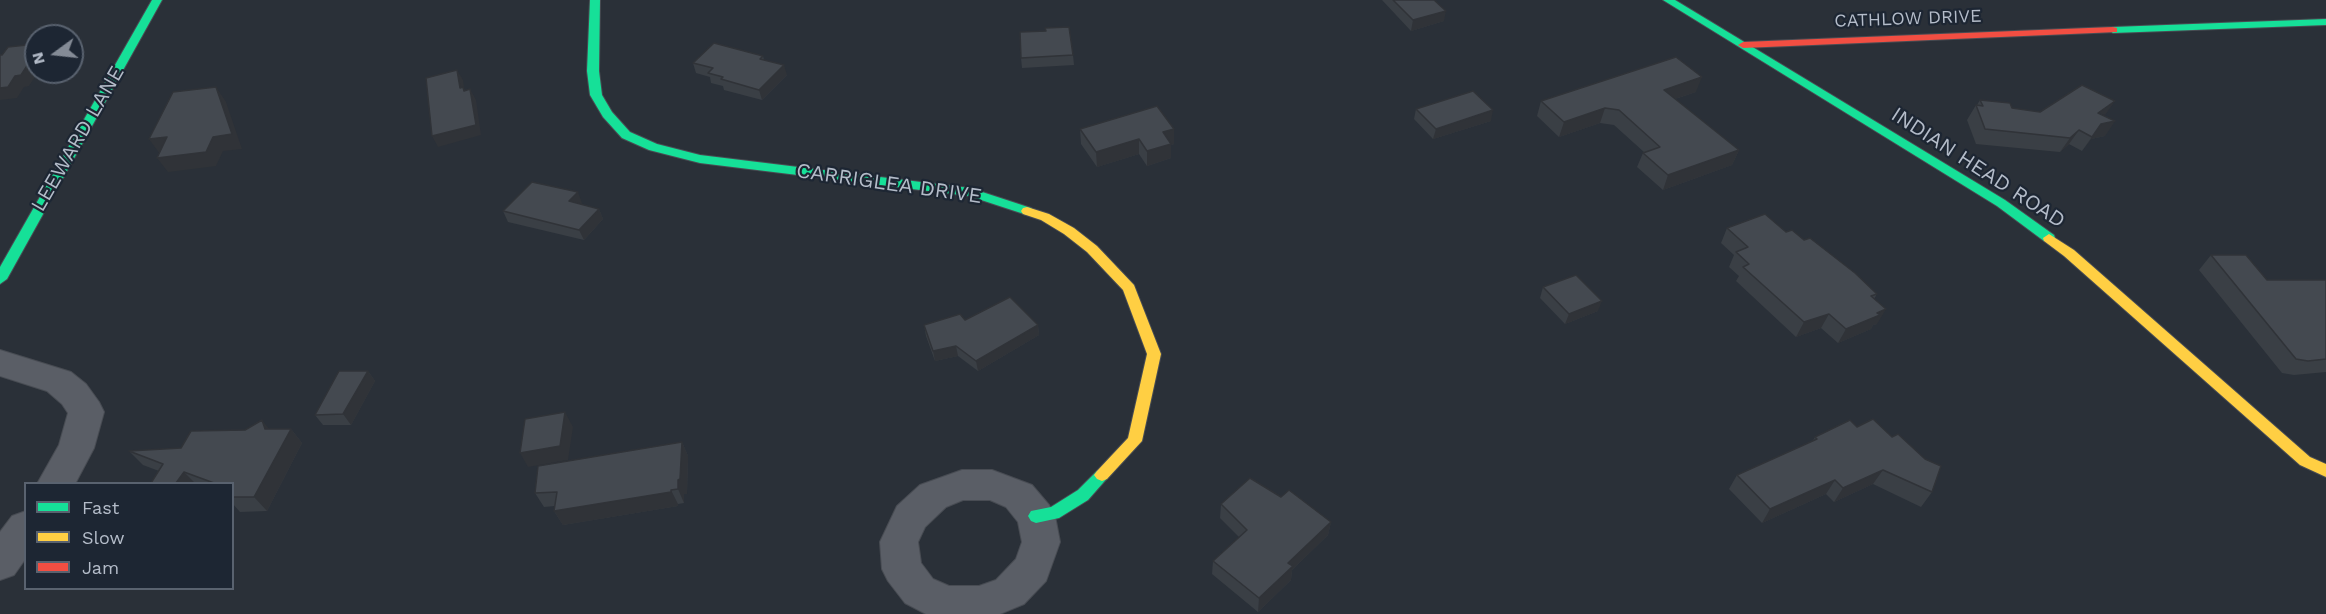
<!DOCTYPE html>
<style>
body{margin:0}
#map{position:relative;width:2326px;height:614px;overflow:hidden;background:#2a3038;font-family:"Work Sans",sans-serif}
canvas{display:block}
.legend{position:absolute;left:24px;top:482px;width:210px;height:108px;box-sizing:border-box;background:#1d2633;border:2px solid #59626f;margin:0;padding:8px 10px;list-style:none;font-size:18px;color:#b4bcc9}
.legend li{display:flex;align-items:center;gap:12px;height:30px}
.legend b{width:30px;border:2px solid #59626f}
.north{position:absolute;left:24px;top:24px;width:60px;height:60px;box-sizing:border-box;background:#1d2633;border:2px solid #59626f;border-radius:50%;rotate:255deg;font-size:16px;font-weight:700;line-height:24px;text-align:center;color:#b4bcc9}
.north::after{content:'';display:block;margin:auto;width:21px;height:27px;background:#848b96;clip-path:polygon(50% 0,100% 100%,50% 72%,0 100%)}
</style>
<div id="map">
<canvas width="2326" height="614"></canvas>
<ul class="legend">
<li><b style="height:8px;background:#16e098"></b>Fast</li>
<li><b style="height:8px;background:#ffcf43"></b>Slow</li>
<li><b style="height:8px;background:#f24e42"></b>Jam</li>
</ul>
<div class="north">N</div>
</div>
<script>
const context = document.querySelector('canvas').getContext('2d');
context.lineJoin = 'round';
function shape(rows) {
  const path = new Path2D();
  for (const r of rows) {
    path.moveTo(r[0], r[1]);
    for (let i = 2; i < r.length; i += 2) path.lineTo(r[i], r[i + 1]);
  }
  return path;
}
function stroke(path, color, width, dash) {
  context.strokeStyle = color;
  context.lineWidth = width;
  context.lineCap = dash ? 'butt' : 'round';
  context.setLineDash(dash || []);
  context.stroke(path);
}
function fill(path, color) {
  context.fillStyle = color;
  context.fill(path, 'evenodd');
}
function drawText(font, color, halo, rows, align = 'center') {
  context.font = font + ' "Work Sans",sans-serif';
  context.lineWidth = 4.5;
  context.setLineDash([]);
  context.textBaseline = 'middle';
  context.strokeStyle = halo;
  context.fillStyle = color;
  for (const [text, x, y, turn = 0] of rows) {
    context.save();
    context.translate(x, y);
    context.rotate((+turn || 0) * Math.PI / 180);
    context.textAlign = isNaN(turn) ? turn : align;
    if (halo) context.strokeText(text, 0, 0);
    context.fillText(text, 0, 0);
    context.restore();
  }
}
const street = shape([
 [0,350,71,372,86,384,99,402,104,412,94,448,75,484,37,484,59,445,68,413,62,404,47,391,0,376,0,350],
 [962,470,992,470,1032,485,1049,505,1055,516,1060,542,1046,581,1024,604,1000,614,926,614,905,603,888,581,882,569,880,542,897,506,920,485,962,470],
 [963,500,990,500,1006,507,1018,522,1022,542,1016,559,996,580,979,586,949,586,933,579,921,563,918,542,925,527,946,507,963,500],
 [26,511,26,558,14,575,0,580,0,532,12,516,26,511]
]);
const fast = shape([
 [152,0,162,0,7,279,0,284,0,267,152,0],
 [590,0,600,0,599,71,602,95,612,112,630,132,657,144,700,155,970,188,1031,208,1033,211,1027,215,969,196,700,163,649,150,622,138,603,117,590,95,587,71,590,0],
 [1663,0,1675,0,2005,200,2054,235,2055,238,2054,241,2044,241,1997,206,1663,0],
 [2326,19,2326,25,2113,33,2108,30,2113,27,2326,19],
 [1102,469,1107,471,1110,475,1088,500,1059,518,1036,523,1031,521,1028,516,1031,511,1051,507,1078,490,1097,471,1102,469]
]);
const slow = shape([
 [1027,207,1049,214,1074,228,1097,246,1134,285,1161,354,1142,441,1107,479,1102,481,1097,479,1094,475,1097,471,1128,438,1147,354,1123,290,1087,252,1064,234,1041,220,1023,214,1021,211,1023,208,1027,207],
 [2049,234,2074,250,2310,457,2326,464,2326,477,2300,465,2064,256,2044,241,2043,238,2049,234]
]);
const jam = shape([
 [2113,27,2117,28,2117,32,1743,48,1738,45,1743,42,2113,27]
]);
const wall = shape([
 [1382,0,1434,0,1444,21,1411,31],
 [1046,31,1073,55,1074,65,1022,68,1021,58],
 [763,56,764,60,787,75,762,100,724,90,723,86,711,83,710,77,696,73,693,63],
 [1696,92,1675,99,1739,150,1732,165,1663,190,1637,167,1643,153,1644,152,1614,125,1600,123,1559,137,1537,116,1541,101],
 [1980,100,2012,108,2040,112,2105,116,2105,136,2091,139,2082,151,2069,144,2060,152,1976,144,1967,120,1976,105,1977,105],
 [1416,109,1491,121,1433,139,1414,119],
 [1080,129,1174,129,1174,144,1171,145,1171,158,1147,166,1139,154,1097,167,1081,144],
 [582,203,581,204,599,209,603,219,584,240,508,222,503,211],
 [1727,228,1786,232,1804,240,1877,294,1874,299,1877,324,1873,325,1871,329,1838,343,1821,328,1796,337,1736,281,1739,276,1729,267,1734,255,1721,243],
 [2211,255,2267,280,2326,280,2326,372,2294,375,2282,373,2199,270],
 [1543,287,1598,311,1565,324,1540,298],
 [965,320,1038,325,1039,335,978,371,958,356,935,361,926,336,924,325],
 [368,371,375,381,351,425,323,425,315,415],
 [291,429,302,443,267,511,240,512,232,503,232,483,151,483,159,471,143,465,129,451,181,448,245,430],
 [1815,437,1932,492,1921,507,1873,484,1834,502,1826,494,1762,523,1729,489,1737,475,1812,442],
 [682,442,688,456,687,494,684,494,684,503,678,504,678,506,563,525,554,511,555,506,544,507,535,493],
 [1281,497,1331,522,1328,535,1292,570,1291,580,1258,612,1212,574,1213,561,1239,537,1220,518,1221,504]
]);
const shadedWall = shape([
 [1446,11,1444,21,1411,31,1413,20],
 [36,52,36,72,38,72,29,86,24,87,17,98,0,100,0,88,15,76],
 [784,65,787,75,762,100,759,90],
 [457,70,463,80,464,88,469,98,460,88],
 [1702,77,1696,92,1659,104,1664,90],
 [216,87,226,102,242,149,223,151,216,166,168,172,157,158],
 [470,89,476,100,481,135,438,147,432,136],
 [2115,101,2105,115,2098,113],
 [1605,108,1600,123,1559,137,1564,122],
 [1493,110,1491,121,1433,139,1436,129],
 [2115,121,2105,136,2091,139,2082,151,2101,124],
 [1174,129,1174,144,1171,145,1171,158,1147,166,1147,151,1163,132],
 [2079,130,2069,144,2060,152,2070,138],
 [167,137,160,154,149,139],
 [1139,139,1139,154,1097,167,1096,152],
 [1739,150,1732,165,1663,190,1668,175],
 [578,192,582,203,574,212,569,201],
 [599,209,603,219,584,240,579,230],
 [1602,301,1598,311,1565,324,1569,314],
 [1886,309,1877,324,1873,325,1871,329,1838,343,1846,329],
 [1829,314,1821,328,1796,337,1804,322],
 [1038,325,1039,335,978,371,976,361],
 [956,346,958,356,935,361,933,351],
 [368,371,375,381,351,425,343,414],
 [565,412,573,427,568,460,528,467,520,453],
 [262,420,274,435,265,429],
 [291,429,302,443,267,511,254,497],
 [682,442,688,456,687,494,684,494,684,503,678,489,678,480],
 [1883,470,1873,484,1834,502,1843,488],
 [184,472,195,483,176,483],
 [1835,480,1826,494,1762,523,1770,509],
 [671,490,678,504,678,506,563,525,554,511],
 [1331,522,1328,535,1292,570,1291,580,1258,612,1259,598,1288,563]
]);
const building = shape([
 [1393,0,1434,0,1446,11,1413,20,1393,0],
 [1069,27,1073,55,1021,58,1020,32,1046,31,1045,28,1069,27],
 [714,43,763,56,760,59,784,65,759,90,721,79,723,77,708,73,713,68,693,63,714,43],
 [36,44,36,52,21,75,15,76,8,87,0,88,0,55,2,55,8,47,36,44],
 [1676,57,1702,77,1664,90,1739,150,1668,175,1643,153,1660,147,1619,110,1605,108,1564,122,1541,101,1676,57],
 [457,70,460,88,463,87,464,91,470,89,476,125,432,136,426,78,457,70],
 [2082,85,2115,101,2098,113,2115,121,2101,124,2092,137,2079,130,2070,138,1985,129,1976,105,1983,106,1980,100,2010,103,2012,108,2040,112,2082,85],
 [216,87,232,134,213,137,206,152,157,158,167,137,149,139,173,92,216,87],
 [1473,91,1493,110,1436,129,1416,109,1473,91],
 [1157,106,1174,129,1163,132,1171,144,1147,151,1139,139,1096,152,1080,129,1157,106],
 [532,182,578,192,569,201,599,209,579,230,503,211,532,182],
 [1765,214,1786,232,1792,230,1804,240,1810,238,1855,273,1877,294,1871,296,1886,309,1877,313,1880,315,1846,329,1829,314,1804,322,1743,267,1749,264,1736,252,1748,247,1727,228,1765,214],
 [2211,255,2246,255,2267,280,2326,280,2326,359,2308,361,2296,359,2211,255],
 [1576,275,1602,301,1569,314,1543,287,1576,275],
 [1010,297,1038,325,976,361,956,346,933,351,924,325,960,314,965,320,1010,297],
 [339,371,368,371,343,414,315,415,339,371],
 [565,412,560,446,520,453,525,419,565,412],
 [1873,419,1892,437,1898,434,1925,459,1941,466,1932,492,1883,470,1843,488,1835,480,1770,509,1737,475,1817,439,1815,437,1850,420,1857,427,1873,419],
 [262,420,265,429,291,429,254,497,232,497,232,483,214,483,184,472,176,483,151,483,163,464,129,451,181,448,191,431,245,430,262,420],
 [682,442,680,479,678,480,678,489,671,490,671,492,554,511,557,492,535,493,538,466,682,442],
 [1250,478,1281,497,1289,490,1331,522,1288,563,1293,566,1259,598,1213,561,1247,530,1221,504,1250,478]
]);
const farStreetnames = [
 ["CATHLOW DRIVE",1908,19,-2]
];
const streetNames = [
 ["LEEWARD LANE",78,139,-60],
 ["INDIAN HEAD ROAD",1978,168,33],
 ["CARRIGLEA DRIVE",889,184,8]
];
stroke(street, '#484c53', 2);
stroke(fast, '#484c53', 2);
stroke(slow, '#484c53', 2);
stroke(jam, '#484c53', 2);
fill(street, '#5a5e66');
fill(fast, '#16e098');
fill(slow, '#ffcf43');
fill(jam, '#f24e42');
fill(wall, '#3a3f45');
fill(shadedWall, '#303338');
fill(building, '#444950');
stroke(building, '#303338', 1.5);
drawText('18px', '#b4bcc9', '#1d2633', farStreetnames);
drawText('21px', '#b4bcc9', '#1d2633', streetNames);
</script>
